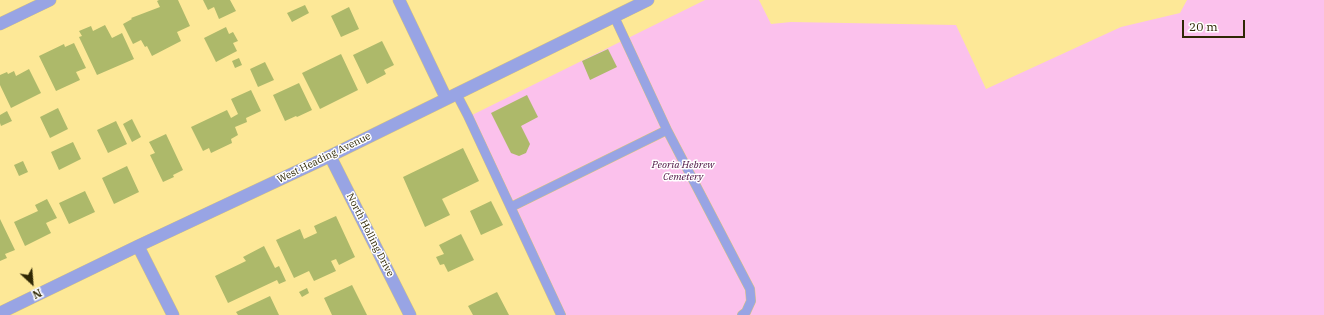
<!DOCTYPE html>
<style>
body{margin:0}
#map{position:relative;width:1324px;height:315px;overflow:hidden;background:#fde897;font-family:"IBM Plex Serif",serif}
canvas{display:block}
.north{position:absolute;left:12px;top:263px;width:40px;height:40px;-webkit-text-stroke:3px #fff;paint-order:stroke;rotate:154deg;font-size:11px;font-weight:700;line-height:16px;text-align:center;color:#2f2704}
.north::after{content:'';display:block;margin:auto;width:14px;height:18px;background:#2f2704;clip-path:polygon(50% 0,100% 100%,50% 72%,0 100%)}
.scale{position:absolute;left:1182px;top:20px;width:63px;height:18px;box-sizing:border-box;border:2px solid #2f2704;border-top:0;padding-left:5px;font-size:12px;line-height:14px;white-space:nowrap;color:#2f2704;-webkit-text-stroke:3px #fff;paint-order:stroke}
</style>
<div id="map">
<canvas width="1324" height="315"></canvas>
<div class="north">N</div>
<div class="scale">20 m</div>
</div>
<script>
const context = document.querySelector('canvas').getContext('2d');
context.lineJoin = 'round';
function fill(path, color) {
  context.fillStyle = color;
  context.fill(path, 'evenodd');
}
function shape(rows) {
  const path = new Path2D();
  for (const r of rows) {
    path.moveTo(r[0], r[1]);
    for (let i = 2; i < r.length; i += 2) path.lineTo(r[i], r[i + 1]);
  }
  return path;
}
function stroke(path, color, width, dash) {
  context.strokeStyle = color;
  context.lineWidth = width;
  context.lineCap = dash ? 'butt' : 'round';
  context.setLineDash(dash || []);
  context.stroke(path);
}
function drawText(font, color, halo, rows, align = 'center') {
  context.font = font + ' "IBM Plex Serif",serif';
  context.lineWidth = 3;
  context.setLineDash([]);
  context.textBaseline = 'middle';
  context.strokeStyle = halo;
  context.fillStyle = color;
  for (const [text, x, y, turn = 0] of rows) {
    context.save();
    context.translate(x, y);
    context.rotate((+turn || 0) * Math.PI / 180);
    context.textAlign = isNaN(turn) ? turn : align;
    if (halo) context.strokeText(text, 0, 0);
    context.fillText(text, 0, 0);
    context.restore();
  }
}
const green = shape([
 [705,0,759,0,771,24,791,22,956,25,986,89,1121,27,1180,13,1187,0,1324,0,1324,315,558,315,466,118]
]);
const building = shape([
 [159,0,178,0,190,26,177,32,181,41,152,56,147,46,145,47,141,40,133,44,123,24,132,19,131,18,160,7,157,1],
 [203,0,230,0,236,11,219,19,214,7,208,10],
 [305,5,309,13,292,22,287,13],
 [349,7,359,29,341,37,331,16],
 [105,25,112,38,122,33,134,59,97,75,79,37,82,36,79,31,91,26,93,31],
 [226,27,229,34,233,32,238,41,233,43,237,51,216,62,204,38],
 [382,41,394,65,384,70,386,74,367,84,353,55],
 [74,43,86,68,76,72,80,80,56,91,39,56,64,44,65,47],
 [608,49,617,67,590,80,582,61],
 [341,54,358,90,320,109,302,73],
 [239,58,242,65,235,68,232,61],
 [265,62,274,80,258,87,250,69],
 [29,69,41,93,11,108,0,85,0,75,7,72,8,74,14,71,16,76],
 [299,83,312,110,297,117,296,116,285,121,273,95],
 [251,90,261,111,246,118,247,122,235,127,238,135,231,139,232,143,211,153,209,148,203,151,191,127,227,110,231,118,238,114,231,99],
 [527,95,538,117,521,126,530,144,526,153,519,156,511,153,491,113],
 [58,108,68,129,50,138,40,117],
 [7,111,12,121,1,126,0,123,0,115],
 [132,119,141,137,132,142,123,124],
 [116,121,127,144,108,153,97,130],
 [166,134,183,170,173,175,174,177,163,182,150,155,155,153,149,142],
 [73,142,81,159,59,170,51,152],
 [463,148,479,181,442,199,450,215,425,227,403,177],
 [23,161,28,172,19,176,14,165],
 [127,166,139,192,114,204,102,178],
 [85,191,95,212,69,224,59,203],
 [47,199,57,218,46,223,51,233,25,246,14,222,38,211,35,205],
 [491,201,503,225,481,235,470,211],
 [336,216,355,257,339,265,336,259,331,261,336,271,314,281,309,271,294,278,276,240,300,229,304,239,317,233,314,226],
 [0,219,15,250,5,254,7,258,0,261],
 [461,234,474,260,448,272,444,264,440,265,436,257,444,254,439,245],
 [264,246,275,268,279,266,286,281,279,284,277,280,228,303,215,276,246,261,243,257],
 [352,285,367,315,332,315,324,298],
 [307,288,309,293,302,297,299,292],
 [497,292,509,315,473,315,468,306],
 [270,296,279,315,238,315,236,312]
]);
const lane = shape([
 [614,16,667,130,750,289,751,301,746,312,742,315],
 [456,93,468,116,561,315],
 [511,207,667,130]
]);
const street = shape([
 [399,0,446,98],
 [0,24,50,0],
 [330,156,410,315],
 [138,246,173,315],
 [0,313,138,246,330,156,648,0]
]);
const streetNames = [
 ["West Heading Avenue",324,158,-26],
 ["North Holling Drive",370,235,63]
];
const parkNames = [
 ["Peoria Hebrew",683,165],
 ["Cemetery",683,177]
];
fill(green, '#fbc1ec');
fill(building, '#adb96a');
stroke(lane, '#d8c57d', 10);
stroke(street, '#d8c57d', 13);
stroke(lane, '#98a4e4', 9);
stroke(street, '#98a4e4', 12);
drawText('10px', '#2f2704', '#fff', streetNames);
drawText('italic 10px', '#490f3f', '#fff', parkNames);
</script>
